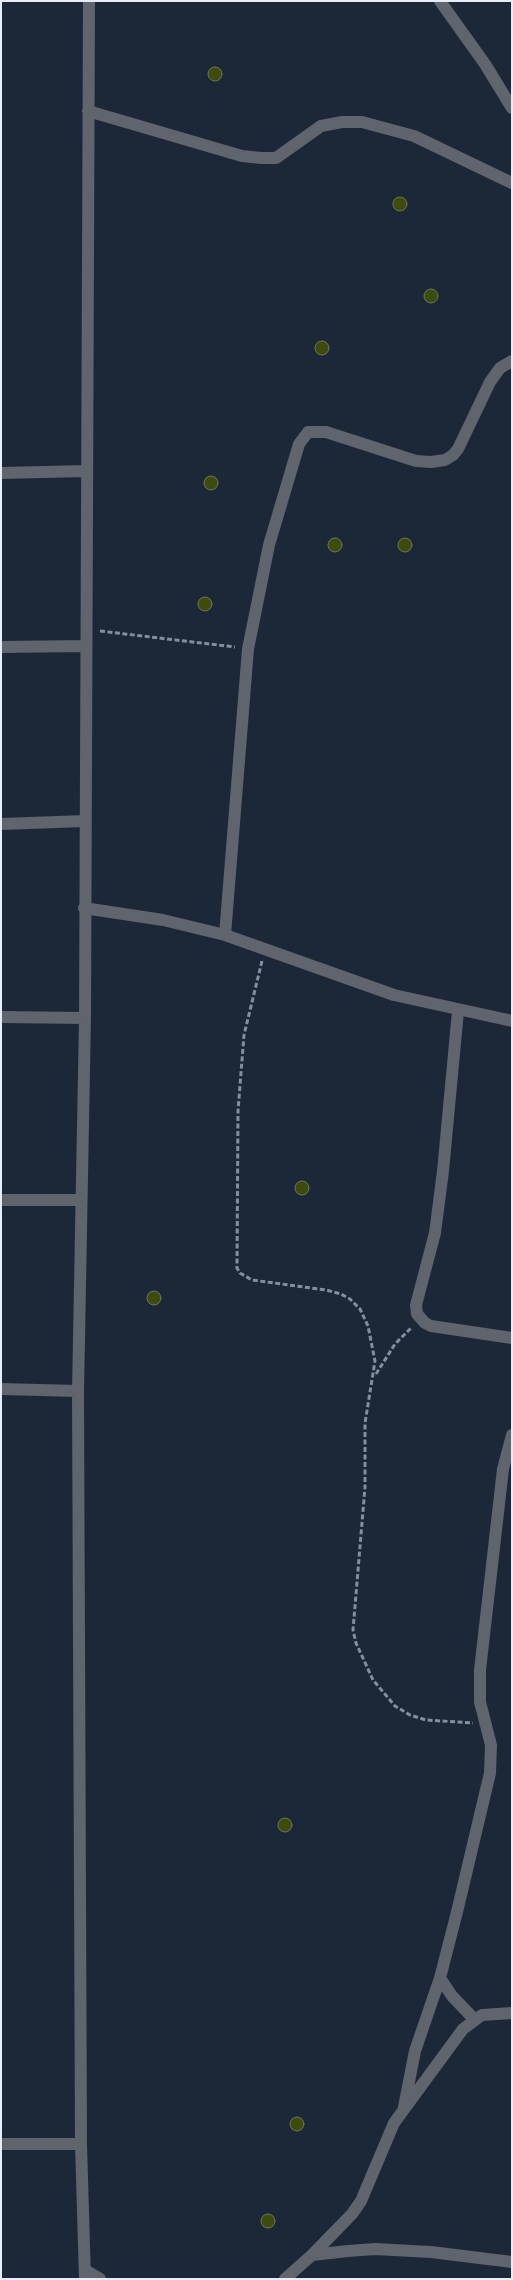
<!DOCTYPE html>
<style>
body{margin:0}
#map{position:relative;width:513px;height:2280px;overflow:hidden;background:#1c2738;font-family:Rubik,sans-serif}
canvas{display:block}
.frame{position:absolute;inset:0;border:2px solid #e6edf9;pointer-events:none}
</style>
<div id="map">
<canvas width="513" height="2280"></canvas>
<div class="frame"></div>
</div>
<script>
const context = document.querySelector('canvas').getContext('2d');
context.lineJoin = 'round';
function fill(path, color) {
  context.fillStyle = color;
  context.fill(path, 'evenodd');
}
function shape(rows) {
  const path = new Path2D();
  for (const r of rows) {
    if (r.length === 3) {
      path.moveTo(r[0] + r[2], r[1]);
      path.arc(r[0], r[1], r[2], 0, 2 * Math.PI);
      continue;
    }
    path.moveTo(r[0], r[1]);
    for (let i = 2; i < r.length; i += 2) path.lineTo(r[i], r[i + 1]);
  }
  return path;
}
function stroke(path, color, width, dash) {
  context.strokeStyle = color;
  context.lineWidth = width;
  context.lineCap = dash ? 'butt' : 'round';
  context.setLineDash(dash || []);
  context.stroke(path);
}
const building = shape([
 [215,74,7],
 [400,204,7],
 [431,296,7],
 [322,348,7],
 [211,483,7],
 [405,545,7],
 [335,545,7],
 [205,604,7],
 [302,1188,7],
 [154,1298,7],
 [285,1825,7],
 [297,2124,7],
 [268,2221,7]
]);
const path = shape([
 [100,631,235,647],
 [262,961,244,1035,238,1111,237,1268,240,1273,252,1280,326,1290,341,1294,350,1299,360,1309,368,1326,375,1361,365,1423,365,1487,353,1630,356,1643,373,1680,395,1706,410,1715,426,1720,473,1723],
 [376,1374,395,1344,411,1328]
]);
const street = shape([
 [440,1,485,64,512,108],
 [88,111,242,156,261,158,276,158,321,126,342,122,362,122,414,136,512,183],
 [1,473,86,471],
 [1,647,85,646],
 [1,824,85,821],
 [84,908,163,920,225,935,394,995,512,1021],
 [225,935,248,649,269,545,299,444,308,432,326,432,416,461,431,462,445,460,453,455,458,449,490,382,500,368,512,361],
 [458,1011,443,1171,435,1233,416,1305,417,1314,425,1323,431,1326,512,1338],
 [1,1017,85,1018],
 [1,1200,80,1200],
 [1,1389,78,1391],
 [440,1978,452,1996,474,2019],
 [404,2107,415,2051,440,1978,457,1912,490,1773,491,1745,480,1702,480,1670,503,1469,512,1435],
 [1,2144,81,2144],
 [312,2255,352,2214,361,2201,394,2123,463,2029,482,2015,512,2013],
 [85,2270,100,2279],
 [85,2279,81,2144,78,1391,85,1018,89,1],
 [285,2279,312,2255,348,2251,375,2249,431,2252,512,2262]
]);
fill(building, '#3d4c0a');
stroke(building, '#707760', 1);
stroke(path, '#858e9c', 3, [5, 2.5]);
stroke(street, '#5f646d', 12);
</script>
